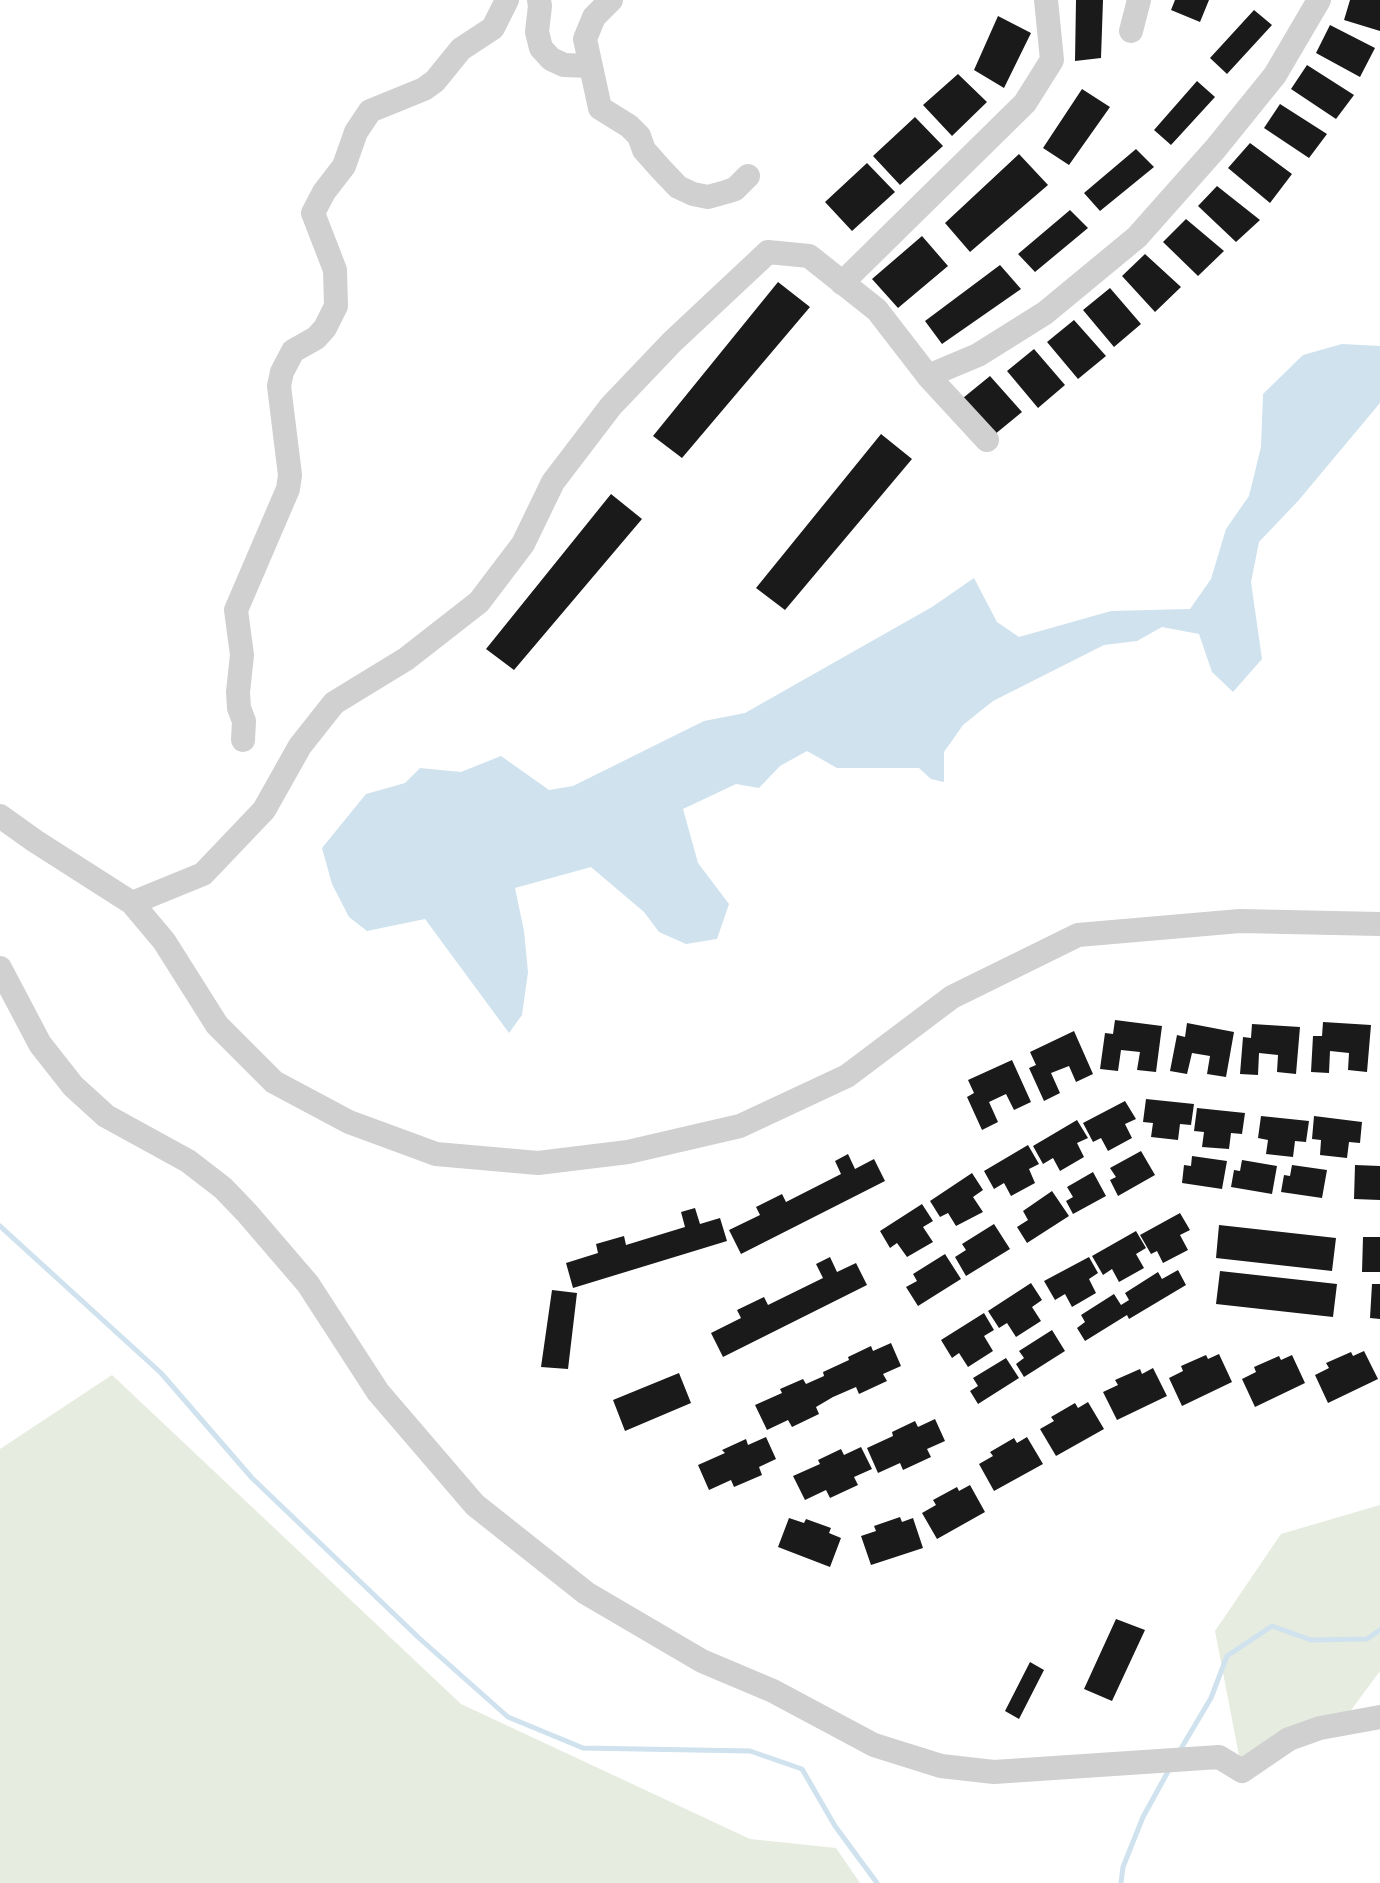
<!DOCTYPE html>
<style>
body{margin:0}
canvas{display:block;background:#fff}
</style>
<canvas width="1380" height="1883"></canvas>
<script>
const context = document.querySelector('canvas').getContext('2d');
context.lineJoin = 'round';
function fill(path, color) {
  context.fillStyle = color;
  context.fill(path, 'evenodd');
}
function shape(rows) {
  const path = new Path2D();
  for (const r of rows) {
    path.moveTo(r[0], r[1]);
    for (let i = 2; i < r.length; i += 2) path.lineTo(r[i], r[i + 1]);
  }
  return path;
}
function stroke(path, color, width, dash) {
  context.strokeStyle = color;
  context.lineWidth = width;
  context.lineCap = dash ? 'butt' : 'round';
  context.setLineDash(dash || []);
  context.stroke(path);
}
const green = shape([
 [112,1375,461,1704,750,1839,836,1848,860,1883,0,1883,0,1449],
 [1380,1505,1380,1671,1340,1725,1242,1771,1215,1631,1281,1534]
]);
const water = shape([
 [1342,344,1380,346,1380,403,1298,501,1259,542,1251,582,1262,659,1233,692,1212,672,1199,634,1162,627,1137,641,1104,645,993,701,963,725,944,752,944,782,931,779,919,768,837,768,807,751,780,766,759,788,736,784,683,809,698,863,729,904,717,939,686,944,659,932,644,912,591,867,515,888,524,931,528,972,522,1015,509,1033,425,919,367,931,349,917,332,884,322,848,366,794,405,783,420,768,461,772,501,756,549,790,573,786,704,721,745,713,932,607,974,578,997,622,1019,637,1111,611,1190,609,1211,579,1226,529,1249,496,1261,447,1263,394,1303,355]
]);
const stream = shape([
 [0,1226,161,1373,252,1478,419,1638,508,1717,583,1748,750,1751,802,1769,835,1826,877,1883],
 [1179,1752,1211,1698,1227,1656,1272,1626,1311,1640,1367,1639,1380,1630],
 [1121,1883,1123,1867,1143,1817,1170,1768]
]);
const building = shape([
 [1076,0,1103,0,1101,58,1075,61],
 [1175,0,1209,0,1200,22,1171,10],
 [1350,0,1380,0,1380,31,1344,20],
 [1254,10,1272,25,1227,74,1210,58],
 [998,16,1031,33,1004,88,974,70],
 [1330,25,1375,48,1360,77,1316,53],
 [1307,65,1354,95,1336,119,1291,89],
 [958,74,987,102,952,136,923,105],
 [1197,81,1215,97,1171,145,1154,130],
 [1082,89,1110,107,1069,165,1043,148],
 [1280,104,1327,134,1309,158,1264,128],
 [915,117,943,146,900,185,873,156],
 [1250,143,1292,174,1270,203,1228,168],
 [1136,149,1154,167,1100,211,1084,193],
 [1019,154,1048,185,970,252,945,223],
 [867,163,895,192,852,231,825,202],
 [1217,186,1260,220,1236,242,1198,206],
 [1070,210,1088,228,1035,272,1018,254],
 [1186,219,1224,251,1198,276,1163,242],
 [922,236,948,266,898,308,872,279],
 [1145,254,1181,287,1155,312,1122,276],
 [1000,265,1021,289,942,344,925,321],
 [778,282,810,307,682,458,653,436],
 [1110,288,1141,324,1114,347,1083,310],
 [1074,320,1106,356,1078,379,1047,342],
 [1034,349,1065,385,1038,408,1007,371],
 [990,376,1022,412,994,435,963,398],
 [881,434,912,459,785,610,756,588],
 [611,494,642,519,514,670,486,649],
 [1115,1020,1162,1026,1156,1072,1137,1070,1140,1052,1121,1050,1118,1071,1100,1069,1105,1033,1113,1034],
 [1323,1022,1371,1025,1367,1072,1348,1070,1349,1053,1330,1051,1329,1073,1311,1072,1313,1036,1322,1036],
 [1187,1023,1234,1032,1226,1077,1207,1074,1210,1056,1192,1053,1187,1074,1170,1071,1177,1035,1185,1037],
 [1252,1024,1300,1027,1296,1074,1277,1072,1278,1055,1259,1053,1258,1075,1240,1074,1243,1037,1251,1038],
 [1074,1031,1093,1074,1076,1082,1069,1066,1051,1073,1060,1093,1044,1101,1029,1068,1036,1065,1030,1052],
 [1012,1060,1031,1102,1014,1110,1006,1094,989,1102,998,1122,982,1130,967,1097,974,1093,968,1080],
 [1146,1099,1194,1104,1191,1125,1180,1124,1178,1140,1151,1137,1153,1123,1143,1122],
 [1125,1101,1136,1119,1125,1124,1132,1138,1108,1151,1101,1138,1093,1142,1083,1123],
 [1197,1108,1245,1113,1242,1134,1231,1133,1229,1149,1202,1147,1204,1132,1194,1131],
 [1261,1116,1309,1121,1306,1142,1295,1141,1293,1157,1266,1154,1268,1140,1258,1138],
 [1314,1116,1362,1122,1360,1143,1349,1142,1347,1158,1320,1155,1321,1140,1312,1139],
 [1077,1120,1088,1138,1077,1143,1084,1157,1060,1171,1053,1158,1043,1164,1033,1146],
 [1028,1145,1039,1164,1029,1169,1035,1183,1011,1196,1004,1183,994,1189,984,1171],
 [1141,1151,1155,1175,1118,1196,1110,1180,1116,1177,1110,1168],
 [848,1154,855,1169,874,1159,885,1181,741,1254,729,1230,760,1215,756,1207,782,1194,786,1202,841,1174,835,1161],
 [1192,1156,1227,1161,1222,1189,1182,1183,1184,1165,1191,1166],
 [1242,1160,1277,1166,1272,1194,1231,1187,1234,1170,1240,1171],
 [1292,1165,1327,1170,1322,1198,1281,1192,1284,1175,1290,1176],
 [1355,1165,1380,1166,1380,1200,1354,1199],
 [1093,1172,1106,1196,1073,1214,1066,1201,1073,1197,1067,1187],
 [972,1173,983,1190,973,1197,983,1212,956,1226,948,1213,940,1217,930,1201],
 [1052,1191,1069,1216,1027,1243,1017,1227,1028,1220,1023,1211],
 [922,1204,933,1221,923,1227,933,1242,907,1257,897,1243,890,1248,880,1231],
 [695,1208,700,1224,720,1218,727,1241,573,1288,566,1263,598,1253,596,1244,624,1236,626,1245,685,1227,681,1212],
 [1180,1213,1190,1230,1180,1235,1188,1250,1163,1263,1157,1251,1151,1254,1140,1235],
 [994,1224,1010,1249,966,1276,955,1257,966,1250,962,1244],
 [1219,1225,1336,1238,1332,1271,1216,1258],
 [1136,1231,1146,1248,1136,1254,1144,1268,1119,1282,1112,1269,1103,1275,1092,1256],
 [1363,1237,1380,1237,1380,1272,1362,1272],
 [945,1254,961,1279,918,1306,906,1287,917,1281,913,1274],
 [830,1257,837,1272,856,1263,867,1285,723,1357,711,1333,741,1318,737,1310,764,1297,768,1305,823,1278,816,1264],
 [1089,1257,1098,1273,1089,1279,1096,1293,1072,1307,1065,1294,1055,1300,1044,1281],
 [1178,1270,1186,1285,1129,1319,1127,1315,1085,1341,1077,1328,1085,1322,1081,1315,1114,1294,1121,1305,1129,1300,1125,1293,1158,1272,1162,1279],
 [1220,1271,1337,1284,1333,1317,1216,1304],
 [1031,1283,1042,1300,1032,1307,1041,1321,1016,1337,1007,1323,999,1328,988,1311],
 [1372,1284,1380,1284,1380,1319,1370,1318],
 [552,1290,577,1293,568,1369,541,1367],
 [984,1313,994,1330,984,1336,993,1351,968,1367,959,1353,952,1358,941,1340],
 [1052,1330,1065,1351,1024,1377,1016,1364,1024,1358,1019,1351],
 [891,1343,901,1366,883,1374,887,1381,859,1394,856,1387,833,1397,816,1407,819,1414,792,1427,788,1420,767,1430,755,1405,782,1393,780,1389,803,1379,806,1384,824,1376,823,1372,849,1360,848,1357,871,1346,873,1351],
 [1364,1351,1378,1379,1328,1403,1315,1375,1329,1368,1326,1363,1351,1352,1353,1356],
 [1219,1354,1232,1382,1182,1406,1169,1378,1183,1371,1181,1366,1206,1355,1208,1359],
 [1292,1355,1305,1383,1255,1407,1242,1379,1256,1372,1254,1367,1279,1356,1281,1360],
 [1006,1358,1019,1378,978,1404,970,1391,978,1386,973,1378],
 [1153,1368,1167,1396,1117,1420,1103,1392,1118,1385,1115,1380,1140,1369,1142,1374],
 [679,1373,691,1403,625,1431,613,1400],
 [1088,1402,1104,1429,1056,1456,1040,1429,1054,1421,1051,1417,1075,1403,1078,1408],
 [935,1419,945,1441,927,1449,931,1457,903,1470,900,1463,878,1473,867,1448,893,1436,892,1432,915,1421,918,1427],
 [766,1437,776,1459,759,1467,762,1475,734,1487,731,1480,709,1490,698,1465,725,1453,722,1450,746,1439,748,1445],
 [1027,1437,1043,1464,994,1491,979,1464,993,1456,990,1452,1014,1438,1017,1443],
 [861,1447,872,1469,854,1477,858,1485,830,1498,826,1490,805,1500,793,1476,820,1464,818,1460,841,1449,844,1455],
 [970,1485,985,1512,937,1539,922,1513,936,1505,933,1500,957,1487,959,1491],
 [900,1517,902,1522,913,1518,923,1548,871,1565,861,1536,876,1531,874,1526],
 [789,1518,804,1523,806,1519,831,1528,829,1533,841,1538,830,1567,778,1547],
 [1116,1619,1145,1630,1112,1701,1084,1689],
 [1030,1662,1044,1670,1019,1719,1005,1711]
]);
const minor = shape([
 [539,0,540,6,537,32,541,48,551,59,564,65,590,66],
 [611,0,594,17,585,39,600,108,629,126,639,136,644,150,660,168,678,187,693,194,708,197,726,192,735,189,748,176],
 [1131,31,1139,0],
 [842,283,1025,103,1052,60,1046,0],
 [928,376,978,355,1045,313,1137,237,1216,148,1275,75,1319,0],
 [243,740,244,721,239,708,238,692,242,655,236,610,288,489,290,475,279,386,282,372,293,351,316,338,325,328,336,306,335,270,313,213,324,192,344,166,356,132,370,111,424,89,435,81,461,49,493,28,507,0],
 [0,816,35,841,132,903,164,941,217,1025,274,1082,349,1122,436,1154,538,1163,628,1152,740,1126,847,1076,952,997,1078,935,1240,921,1380,924],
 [132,903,203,874,264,810,300,746,334,703,406,659,479,602,523,544,553,482,611,406,672,342,768,252,809,256,877,310,928,376,987,440],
 [0,968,40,1044,73,1086,106,1116,188,1161,223,1188,247,1213,308,1284,378,1392,475,1505,586,1593,702,1661,773,1691,874,1745,941,1766,994,1772,1219,1757,1242,1771,1289,1739,1320,1728,1380,1717]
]);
fill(green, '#e6ecdf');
fill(water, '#cfe2ee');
stroke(stream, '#cfe2ee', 5);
fill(building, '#1a1a1a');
stroke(minor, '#d0d0d0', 24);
</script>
